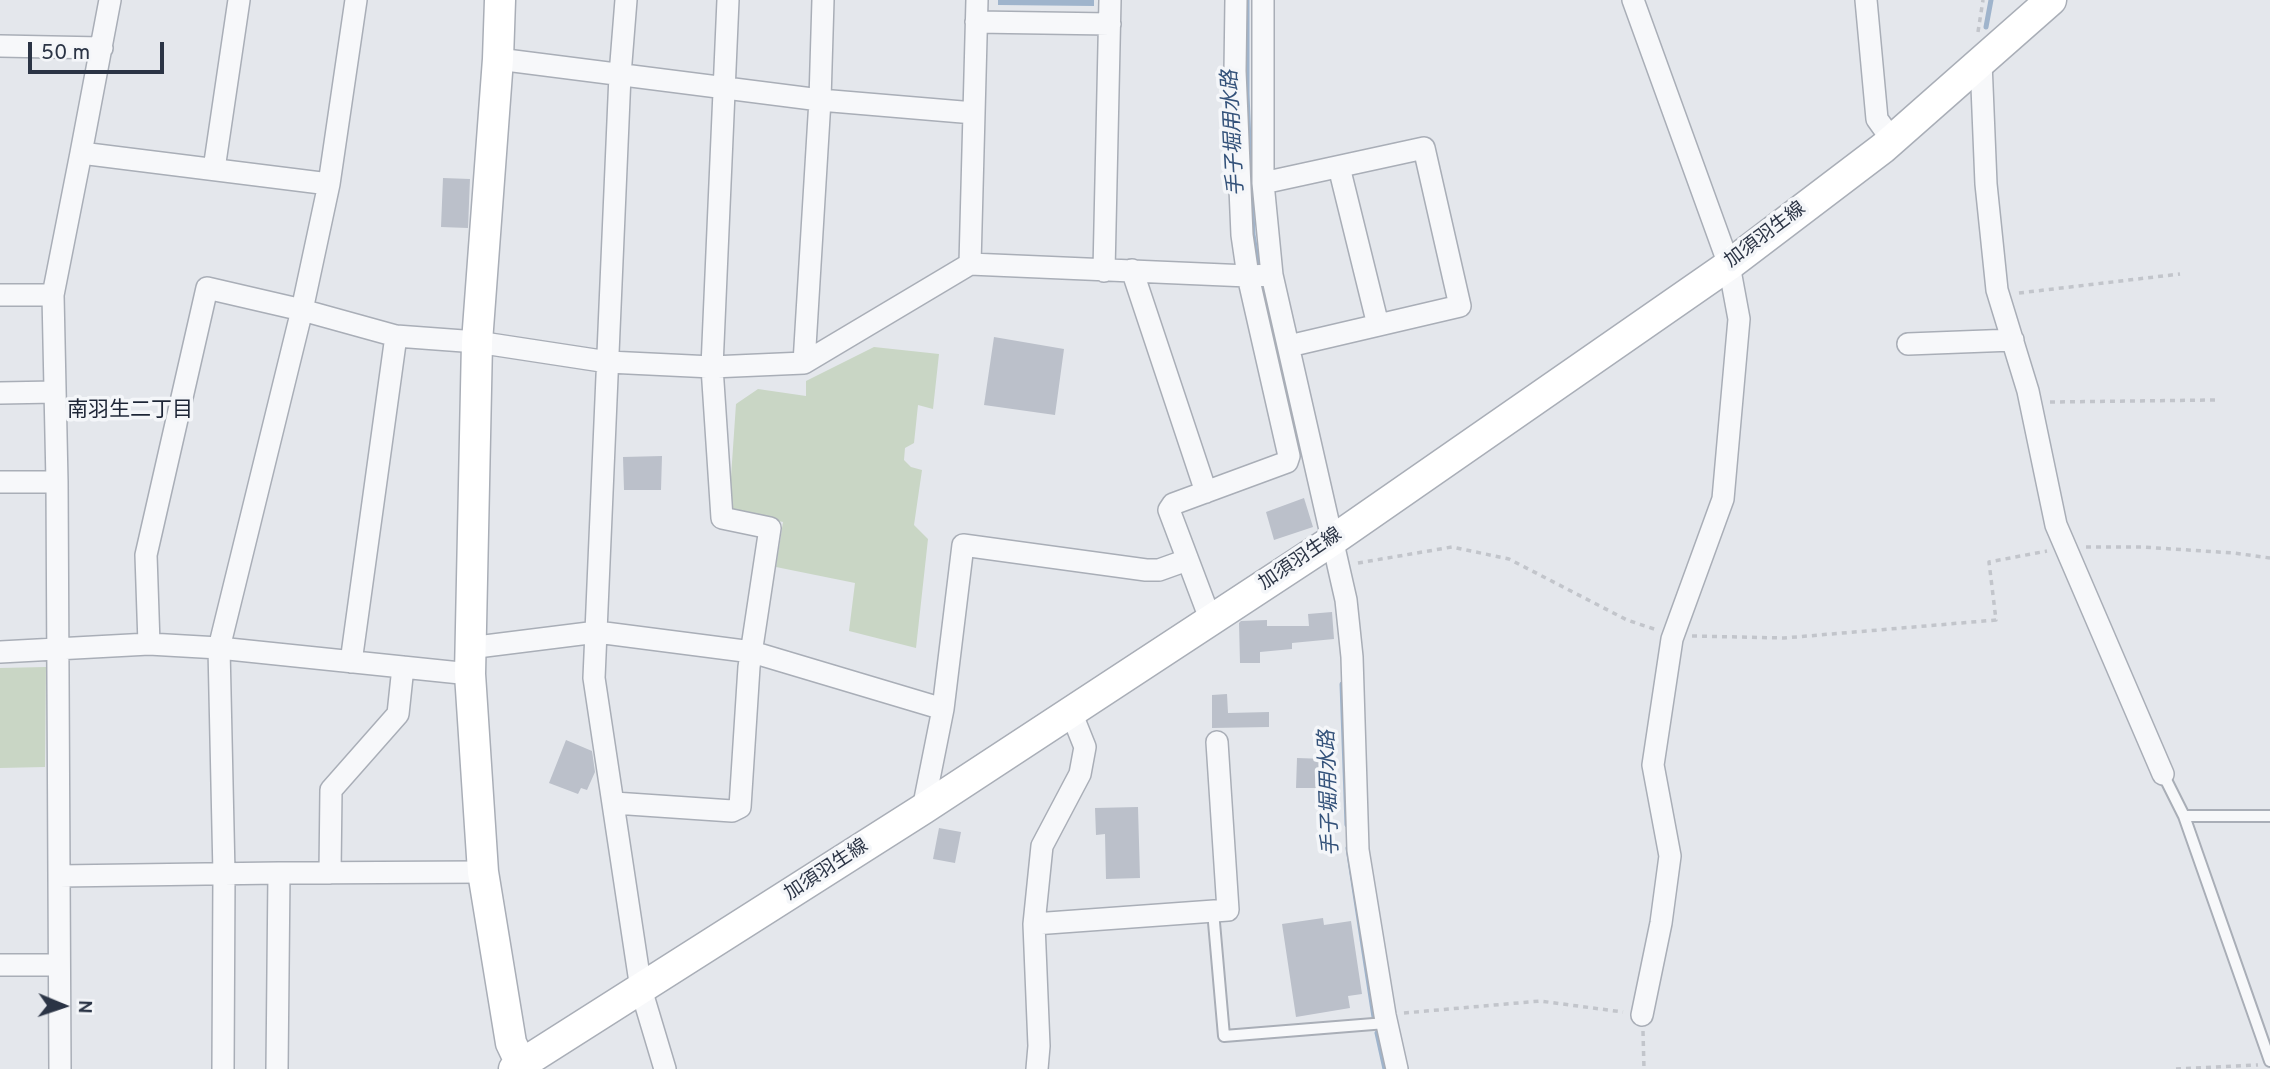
<!DOCTYPE html>
<meta charset="utf-8">
<style>
body{margin:0}
#map{position:relative;width:2270px;height:1069px;overflow:hidden;background:#e4e7ec;font-family:Overpass,sans-serif}
canvas{display:block}
.north{position:absolute;left:28px;top:971px;width:70px;height:70px;-webkit-text-stroke:5px #f4f6f9;paint-order:stroke;rotate:92deg;font-size:19px;font-weight:700;line-height:28px;text-align:center;color:#2b3445}
.north::after{content:'';display:block;margin:auto;width:24px;height:32px;background:#2b3445;clip-path:polygon(50% 0,100% 100%,50% 72%,0 100%)}
.scale{position:absolute;left:28px;top:42px;width:136px;height:32px;box-sizing:border-box;border:4px solid #2b3445;border-top:0;padding-left:9px;font-size:21px;line-height:24px;white-space:nowrap;color:#2b3445;-webkit-text-stroke:5px #f4f6f9;paint-order:stroke}
</style>
<div id="map">
<canvas width="2270" height="1069"></canvas>
<div class="north">N</div>
<div class="scale">50 m</div>
</div>
<script>
const context = document.querySelector('canvas').getContext('2d');
context.lineJoin = 'round';
function fill(path, color) {
  context.fillStyle = color;
  context.fill(path, 'evenodd');
}
function shape(rows) {
  const path = new Path2D();
  for (const r of rows) {
    path.moveTo(r[0], r[1]);
    for (let i = 2; i < r.length; i += 2) path.lineTo(r[i], r[i + 1]);
  }
  return path;
}
function stroke(path, color, width, dash) {
  context.strokeStyle = color;
  context.lineWidth = width;
  context.lineCap = dash ? 'butt' : 'round';
  context.setLineDash(dash || []);
  context.stroke(path);
}
function drawText(font, color, halo, rows, align = 'center') {
  context.font = font + ' Overpass,"Noto Sans JP",sans-serif';
  context.lineWidth = 7;
  context.setLineDash([]);
  context.textBaseline = 'middle';
  context.strokeStyle = halo;
  context.fillStyle = color;
  for (const [text, x, y, turn = 0] of rows) {
    context.save();
    context.translate(x, y);
    context.rotate((+turn || 0) * Math.PI / 180);
    context.textAlign = isNaN(turn) ? turn : align;
    if (halo) context.strokeText(text, 0, 0);
    context.fillText(text, 0, 0);
    context.restore();
  }
}
const green = shape([
 [874,347,939,354,933,409,918,405,914,443,905,448,904,460,911,467,922,470,914,525,928,539,916,648,849,631,855,583,776,567,783,522,734,511,729,506,736,404,758,389,806,396,806,381],
 [46,667,45,767,0,768,0,668]
]);
const water = shape([
 [998,0,1094,0,1094,6,998,5]
]);
const stream = shape([
 [1247,0,1247,94,1253,235,1258,264],
 [1986,27,1991,0],
 [1264,289,1299,444],
 [1342,684,1347,825],
 [1348,848,1374,1017],
 [1377,1033,1385,1069]
]);
const building = shape([
 [443,178,470,179,468,228,441,227],
 [994,337,1064,349,1055,415,984,405],
 [662,456,661,490,624,490,623,457],
 [1304,498,1313,527,1274,540,1266,512],
 [1332,612,1334,639,1292,643,1292,649,1260,652,1260,663,1240,663,1239,623,1241,621,1267,620,1267,626,1309,626,1308,614],
 [1227,694,1228,713,1269,712,1269,727,1212,728,1212,695],
 [566,740,592,751,595,772,587,790,581,788,578,794,549,783],
 [1297,758,1326,759,1325,788,1296,788],
 [1138,807,1140,878,1106,879,1105,834,1096,835,1095,808],
 [939,828,961,832,955,863,933,859],
 [1323,918,1324,925,1351,921,1362,994,1348,996,1350,1008,1296,1017,1282,924]
]);
const path = shape([
 [1978,32,1983,0],
 [2019,293,2180,274],
 [2050,402,2215,400],
 [2086,547,2142,547,2234,553,2270,558],
 [1358,563,1452,547,1509,559,1627,620,1657,630],
 [1692,636,1784,638,1996,620,1989,562,2047,551],
 [1404,1013,1540,1001,1623,1012],
 [1643,1031,1644,1069],
 [2176,1069,2258,1065]
]);
const lane = shape([
 [2163,774,2184,816,2270,1061],
 [2184,816,2270,816],
 [1213,911,1224,1036,1386,1023]
]);
const street = shape([
 [110,0,81,153,329,184],
 [626,0,620,75,594,678,641,989,665,1069],
 [1263,0,1263,183,1272,275,1346,600,1352,657,1358,850,1385,1015,1397,1069],
 [1633,0,1729,265,1739,319,1723,499,1672,639,1653,765,1670,856,1661,923,1642,1015],
 [1866,0,1877,119,1892,140],
 [976,22,1110,24],
 [0,46,102,48],
 [498,59,820,100,974,113],
 [1981,62,1986,184,1997,290,2028,391,2056,525,2163,774],
 [1339,167,1378,325],
 [214,169,239,0],
 [1263,183,1424,148,1460,306,1289,346],
 [970,264,977,0],
 [1132,270,1206,492],
 [1104,271,1110,0],
 [0,295,53,295,81,153],
 [53,295,57,482,59,876,279,873],
 [1908,344,2013,340],
 [804,363,820,100,823,0],
 [0,393,55,392],
 [0,482,57,482],
 [1214,618,1206,608,1169,510,1173,504,1287,462,1289,456,1248,276,1242,235,1235,71,1236,0],
 [149,644,146,555,207,288,302,310,396,336,477,342,608,362,712,367,804,363,970,264,1248,276,1272,275],
 [469,648,597,632,752,652,943,709,923,809],
 [0,652,149,644,219,648,470,674],
 [351,662,396,336],
 [943,709,963,545,1146,570,1159,570,1187,560],
 [614,803,732,811,740,807,749,667,770,528,722,518,712,367,728,0],
 [330,873,331,790,398,714,403,667],
 [59,876,60,1069],
 [1034,924,1228,910,1217,742],
 [0,965,58,965],
 [223,1069,224,874,219,648,302,310,329,184,356,0],
 [277,1069,279,873,483,872],
 [1037,1069,1039,1046,1034,924,1042,846,1080,774,1085,747,1071,712]
]);
const secondary = shape([
 [500,0,498,59,477,342,470,674,483,872,511,1043,521,1064],
 [514,1069,923,809,1333,540,1729,265,1883,148,2051,0]
]);
const streetNames = [
 ["加須羽生線",1766,236,-37],
 ["加須羽生線",1301,560,-34],
 ["加須羽生線",827,871,-33]
];
const waterNames = [
 ["手子堀用水路",1235,133,-93],
 ["手子堀用水路",1331,793,-92]
];
const neighbourhoodNames = [
 ["南羽生二丁目",130,412]
];
fill(green, '#c9d6c5');
fill(water, '#9fb4cc');
stroke(stream, '#9fb4cc', 5);
fill(building, '#bbc0ca');
stroke(lane, '#a9aeb7', 14);
stroke(street, '#a9aeb7', 24);
stroke(secondary, '#a9aeb7', 33);
stroke(path, '#c2c5cb', 3.5, [5, 5]);
stroke(lane, '#f7f8fa', 10);
stroke(street, '#f7f8fa', 21);
stroke(secondary, '#fff', 30);
drawText('19px', '#2b3445', '#f4f6f9', streetNames);
drawText('italic 21px', '#34527a', '#f4f6f9', waterNames);
drawText('21px', '#1d2536', '#f4f6f9', neighbourhoodNames);
</script>
